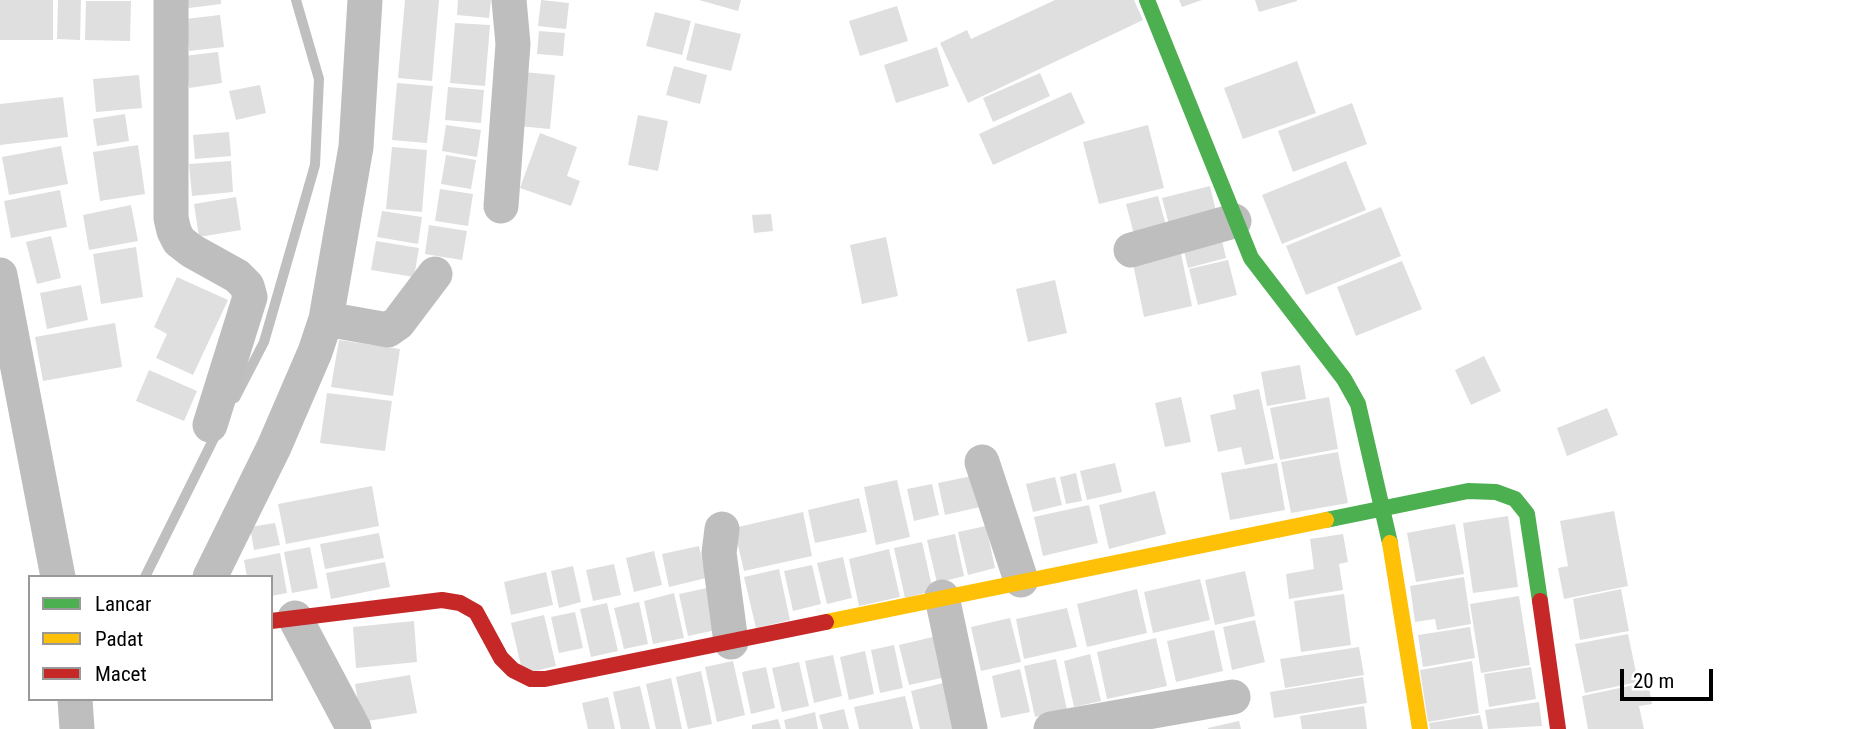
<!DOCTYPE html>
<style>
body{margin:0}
#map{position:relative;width:1875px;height:729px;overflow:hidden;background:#fff;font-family:"Roboto Condensed",sans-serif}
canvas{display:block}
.legend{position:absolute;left:28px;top:575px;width:245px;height:126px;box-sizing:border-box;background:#fff;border:2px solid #999;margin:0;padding:9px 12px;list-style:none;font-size:21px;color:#000}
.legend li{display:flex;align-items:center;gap:14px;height:35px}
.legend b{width:35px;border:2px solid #999}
.scale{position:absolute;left:1620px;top:669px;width:93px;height:32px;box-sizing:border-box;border:4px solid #000;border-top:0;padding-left:9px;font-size:21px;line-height:24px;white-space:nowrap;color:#000;-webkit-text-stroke:5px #fff;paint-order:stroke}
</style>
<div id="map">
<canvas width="1875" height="729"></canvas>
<ul class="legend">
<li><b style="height:9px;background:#4caf50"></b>Lancar</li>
<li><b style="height:9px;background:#ffc107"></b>Padat</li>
<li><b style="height:9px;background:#c62828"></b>Macet</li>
</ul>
<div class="scale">20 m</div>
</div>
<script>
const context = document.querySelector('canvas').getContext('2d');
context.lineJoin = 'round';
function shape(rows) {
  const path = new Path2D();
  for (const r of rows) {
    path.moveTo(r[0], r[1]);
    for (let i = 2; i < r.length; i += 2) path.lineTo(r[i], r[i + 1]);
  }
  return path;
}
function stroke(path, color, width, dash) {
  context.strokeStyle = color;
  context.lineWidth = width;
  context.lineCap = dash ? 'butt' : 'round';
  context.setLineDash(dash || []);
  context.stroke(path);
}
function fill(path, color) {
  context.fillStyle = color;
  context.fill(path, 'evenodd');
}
const stream = shape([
 [235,398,264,342,315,165,319,79,296,0],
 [145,577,218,430]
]);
const building = shape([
 [0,0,53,0,53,40,0,40],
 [58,0,81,0,80,40,57,39],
 [180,0,221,0,221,4,181,9],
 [405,0,439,0,432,81,398,78],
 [458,0,491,0,489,18,457,15],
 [541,0,569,3,566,29,538,26],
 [699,0,741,0,738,11],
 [1055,0,1134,0,1143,20,968,103,940,43,967,30,971,39],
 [1179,0,1202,0,1182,7],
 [1255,0,1297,0,1297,1,1259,12],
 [86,1,131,1,130,41,85,40],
 [897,6,908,41,860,56,849,21],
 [655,12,691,21,682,55,646,46],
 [220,15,224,47,189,51,185,19],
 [455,23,490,25,485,86,450,83],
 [695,23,741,34,731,71,686,60],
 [539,31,565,33,563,56,537,54],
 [937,47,949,86,896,103,884,65],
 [218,52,222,83,189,88,184,56],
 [1297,61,1316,113,1243,139,1224,88],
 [674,66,707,75,700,104,666,95],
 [523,72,555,75,550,129,518,126],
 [1040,73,1050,96,993,122,983,98],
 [139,75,142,108,96,112,93,79],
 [397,83,433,86,427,143,392,140],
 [260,85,266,113,236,120,229,91],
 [448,87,484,90,481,123,445,120],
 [1071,92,1085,123,993,165,979,134],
 [63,97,68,137,0,145,0,104],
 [1352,103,1367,144,1293,172,1278,131],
 [125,114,129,141,97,146,93,119],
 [638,115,668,121,658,171,628,165],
 [446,125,481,130,477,157,442,151],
 [1148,125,1164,188,1099,204,1083,142],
 [229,132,231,156,195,159,193,135],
 [540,133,577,147,567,176,580,181,571,206,520,188],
 [138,145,145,194,100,201,93,152],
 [61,146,68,184,9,195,2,157],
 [392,147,427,150,422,212,386,209],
 [446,155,476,160,471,189,441,184],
 [231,161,233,192,192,196,189,164],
 [1346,161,1366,210,1282,244,1262,195],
 [1210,186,1218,220,1171,232,1162,198],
 [440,189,473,194,468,226,435,221],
 [60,190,67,227,11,238,4,201],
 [1158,196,1168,233,1136,242,1126,204],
 [236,197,241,230,199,237,194,204],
 [131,205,138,241,89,250,83,215],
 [1381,207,1401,256,1306,295,1286,246],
 [382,211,422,217,418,244,377,237],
 [771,214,773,231,754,233,752,215],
 [429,225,467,231,462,260,425,254],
 [1220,232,1226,258,1188,268,1182,242],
 [51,236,61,278,37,284,26,242],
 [886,237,898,296,862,304,850,245],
 [376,241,419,248,414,277,371,270],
 [1179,244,1192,306,1144,317,1131,254],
 [136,247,143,297,101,304,93,254],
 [1228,260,1237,295,1198,305,1189,269],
 [1402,261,1422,309,1356,336,1337,287],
 [177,277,228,300,193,375,156,358,167,334,154,327],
 [1055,280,1067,333,1028,342,1016,289],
 [81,285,88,320,47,329,40,293],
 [115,323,122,367,43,381,35,337],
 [339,340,400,349,393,396,331,387],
 [1484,356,1501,391,1471,405,1455,370],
 [1300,365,1306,399,1267,406,1261,372],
 [149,370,197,391,184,421,136,401],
 [1259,389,1274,459,1245,465,1241,447,1218,452,1210,415,1236,409,1233,395],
 [327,393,392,401,385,451,320,443],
 [1181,397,1191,442,1165,447,1155,403],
 [1329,397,1338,449,1280,460,1270,408],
 [1607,408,1618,435,1567,456,1557,428],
 [1338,452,1348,503,1291,513,1281,462],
 [1115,463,1122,492,1087,500,1080,471],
 [1277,463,1285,510,1230,520,1221,473],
 [1076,473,1082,501,1066,504,1060,477],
 [972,476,980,507,945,515,938,483],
 [1055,477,1062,505,1033,512,1026,484],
 [897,480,910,537,876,545,864,487],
 [932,484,939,515,914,521,907,489],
 [372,486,379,526,286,544,278,504],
 [1155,491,1166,534,1109,549,1099,505],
 [859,498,867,532,815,543,808,510],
 [1089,505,1098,543,1043,556,1034,517],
 [1614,511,1628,586,1564,599,1558,568,1568,566,1560,521],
 [803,512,812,556,744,571,734,528],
 [1508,516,1518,587,1473,593,1463,523],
 [275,523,280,545,254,550,250,527],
 [1455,524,1464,574,1416,582,1407,533],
 [986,526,995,568,968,575,958,532],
 [379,533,384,558,325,569,320,544],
 [955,534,964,576,937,583,927,540],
 [1343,534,1348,562,1339,564,1343,590,1289,599,1286,574,1314,569,1310,539],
 [922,542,933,591,905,598,894,548],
 [699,546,706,578,669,587,662,554],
 [310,547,318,588,292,593,284,552],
 [889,549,900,597,859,606,849,559],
 [654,551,662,585,634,592,626,558],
 [280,553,287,593,271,596,271,577,247,577,244,560],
 [843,557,852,598,827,604,817,563],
 [385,562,390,587,331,599,326,573],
 [614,564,621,595,593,601,586,570],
 [812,565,821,604,793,611,784,571],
 [573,566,581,602,559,608,551,571],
 [779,569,790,620,756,628,744,577],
 [1245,571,1255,616,1215,625,1205,580],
 [546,572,553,605,511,615,504,582],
 [1464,577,1471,624,1437,630,1435,619,1415,622,1410,586],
 [1200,579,1210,620,1153,633,1144,592],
 [707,588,716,630,688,636,679,594],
 [1137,589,1147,633,1087,647,1077,604],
 [1621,589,1629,631,1580,640,1573,599],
 [674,593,684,638,653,644,644,601],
 [1344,594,1351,645,1301,652,1294,601],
 [1519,596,1530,665,1481,673,1470,604],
 [639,602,648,644,624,649,614,608],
 [607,603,618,651,591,657,580,609],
 [1067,608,1077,647,1024,659,1016,619],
 [575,612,583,648,559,653,551,617],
 [544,615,556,666,523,674,511,623],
 [1010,618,1021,662,981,671,971,627],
 [1255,620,1265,662,1232,670,1223,627],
 [414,621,417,662,356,668,353,627],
 [1470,627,1475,658,1423,667,1418,635],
 [1214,630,1223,671,1176,682,1167,641],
 [1628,634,1638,682,1585,693,1575,644],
 [937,636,946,677,909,685,899,645],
 [1156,638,1167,686,1107,699,1097,652],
 [894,645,903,688,880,693,871,650],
 [1359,647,1364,675,1285,688,1280,659],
 [865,651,874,694,849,700,840,657],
 [1090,654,1101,701,1074,707,1064,661],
 [833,655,842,696,814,703,805,661],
 [1056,659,1067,710,1035,717,1024,666],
 [733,661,745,715,717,722,705,667],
 [1472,661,1479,713,1428,722,1420,670],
 [799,662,809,706,782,712,772,668],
 [766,667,775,708,751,714,742,672],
 [1531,667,1536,699,1489,707,1484,674],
 [1020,669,1030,712,1001,718,992,676],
 [701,671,712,724,688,729,676,677],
 [410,675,417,713,361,722,355,684],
 [1363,677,1367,703,1274,718,1270,692],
 [671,678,682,729,656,729,646,684],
 [947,682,957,729,920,729,911,691],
 [1648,682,1652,704,1639,706,1644,729,1588,729,1582,696],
 [640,686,650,729,621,729,613,692],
 [905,696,913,729,859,729,854,707],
 [608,697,615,729,588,729,582,703],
 [1539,702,1542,726,1488,729,1485,710],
 [1364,706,1367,729,1302,729,1300,716],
 [844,709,849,729,823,729,819,715],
 [815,712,818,729,786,729,784,720],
 [1480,715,1483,729,1430,729,1429,723],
 [778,719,781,729,752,729,752,725],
 [1239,721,1241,729,1208,729,1208,728]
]);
const street = shape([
 [171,0,171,218,174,231,179,241,192,251,237,276,247,286,250,297,210,425],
 [501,206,513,44,509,0],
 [1131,250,1234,221],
 [0,275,58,577],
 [326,319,388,330,398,323,435,274],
 [982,462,1021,580],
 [722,529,719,553,731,642],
 [210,577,274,447,315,352,326,319,356,147,365,0],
 [942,597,970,729],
 [295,618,354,729],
 [75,699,77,729],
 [1051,729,1233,697]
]);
const fast = shape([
 [1147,0,1251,258,1344,379,1358,404,1390,543],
 [1326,520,1468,491,1496,492,1515,499,1527,514,1540,601]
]);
const slow = shape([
 [1390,543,1420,729],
 [826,622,1326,520]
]);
const jam = shape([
 [1540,601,1558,729],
 [271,621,442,600,460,603,476,612,501,658,513,670,531,679,545,679,826,622]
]);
stroke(stream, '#bfbfbf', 10);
fill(building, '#dfdfdf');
stroke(street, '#bebebe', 35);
stroke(fast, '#4caf50', 16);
stroke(slow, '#ffc107', 16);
stroke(jam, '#c62828', 16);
</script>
